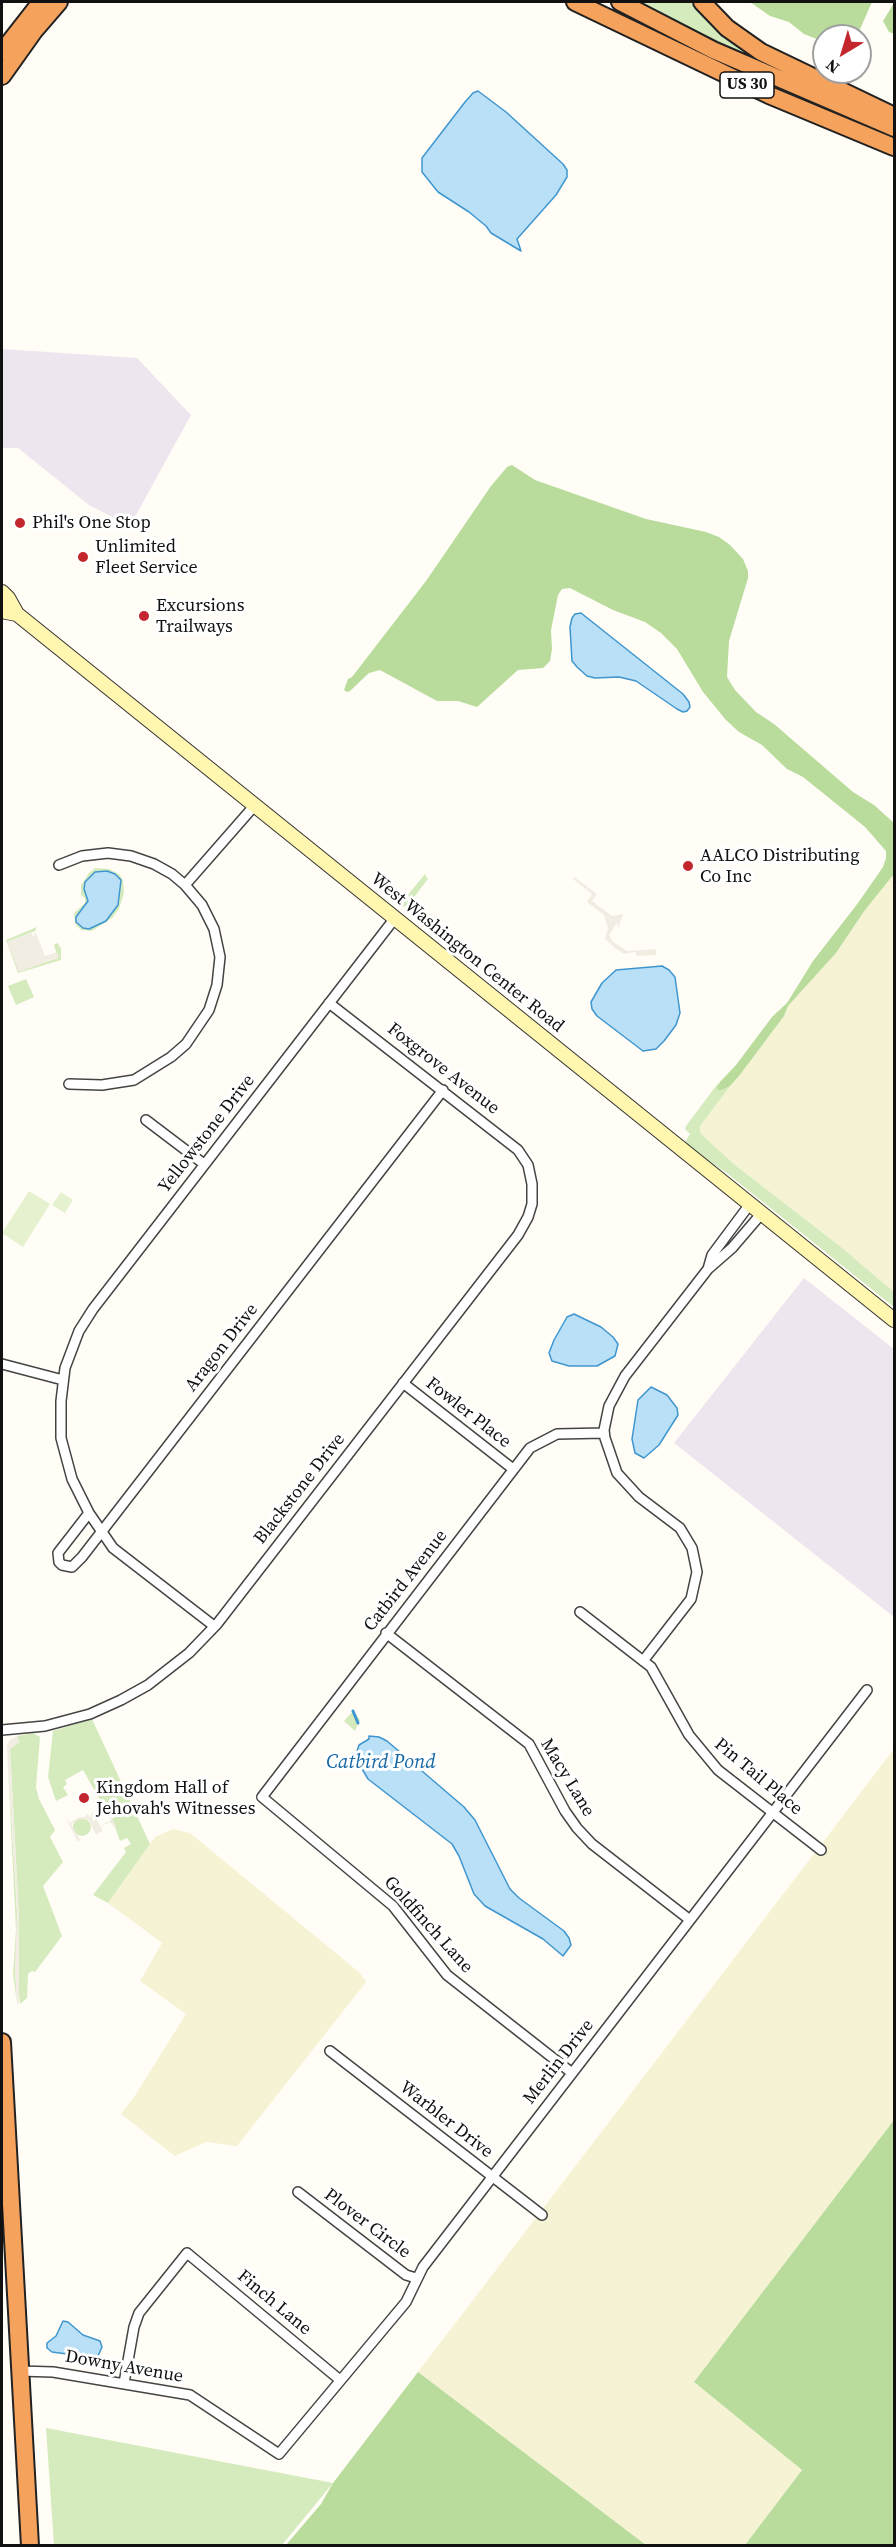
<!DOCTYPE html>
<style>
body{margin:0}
#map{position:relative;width:896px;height:2547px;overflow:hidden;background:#fffdf5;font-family:"Source Serif 4",serif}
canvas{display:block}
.frame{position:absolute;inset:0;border:3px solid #111;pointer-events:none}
.north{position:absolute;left:812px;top:24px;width:60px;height:60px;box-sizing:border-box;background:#fff;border:2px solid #a0a0a0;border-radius:50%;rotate:218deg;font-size:16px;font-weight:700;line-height:24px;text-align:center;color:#111}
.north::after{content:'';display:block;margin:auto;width:21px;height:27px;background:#c4262e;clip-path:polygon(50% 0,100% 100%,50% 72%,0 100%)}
</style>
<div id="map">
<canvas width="896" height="2547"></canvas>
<div class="frame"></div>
<div class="north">N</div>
</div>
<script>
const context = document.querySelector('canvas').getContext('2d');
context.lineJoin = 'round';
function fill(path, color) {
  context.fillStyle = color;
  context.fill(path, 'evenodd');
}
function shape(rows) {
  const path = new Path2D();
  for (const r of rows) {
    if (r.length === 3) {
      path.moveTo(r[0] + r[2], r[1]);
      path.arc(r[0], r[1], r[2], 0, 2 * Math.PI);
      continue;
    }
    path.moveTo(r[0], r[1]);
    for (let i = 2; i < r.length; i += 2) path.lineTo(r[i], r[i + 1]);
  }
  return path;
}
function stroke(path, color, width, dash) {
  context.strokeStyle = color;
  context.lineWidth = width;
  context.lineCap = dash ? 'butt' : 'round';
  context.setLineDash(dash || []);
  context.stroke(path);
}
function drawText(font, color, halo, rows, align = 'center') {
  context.font = font + ' "Source Serif 4",serif';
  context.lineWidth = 6;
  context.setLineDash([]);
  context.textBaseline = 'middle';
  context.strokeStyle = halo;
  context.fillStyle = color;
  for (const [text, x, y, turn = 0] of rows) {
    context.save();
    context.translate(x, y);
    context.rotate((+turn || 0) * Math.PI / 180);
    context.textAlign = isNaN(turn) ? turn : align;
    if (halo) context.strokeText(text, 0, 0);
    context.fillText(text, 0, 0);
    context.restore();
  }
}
const industrial = shape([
 [2,349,137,358,191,415,130,526,89,505,18,448,2,448],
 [804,1278,894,1349,894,1617,674,1443]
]);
const farmland = shape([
 [894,874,894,1292,841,1247,735,1165,711,1146,700,1132,700,1126,705,1117,760,1048,784,1016,788,1006,836,953,865,910],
 [894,1749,894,2120,694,2382,802,2470,745,2545,646,2545,418,2372],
 [173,1829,190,1833,360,1973,366,1982,237,2146,206,2142,175,2156,121,2114,136,2094,186,2014,140,1981,162,1943,108,1903,155,1837]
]);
const green = shape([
 [638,2,691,2,709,22,736,45,786,73,731,49],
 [95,868,109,869,119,874,123,880,124,893,119,909,112,918,92,931,81,930,75,924,74,913,85,903,85,898,81,895,81,885,89,873],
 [425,874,428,879,408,905,403,907,402,902],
 [37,927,35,931,7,942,19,971,58,958,54,945,57,943,61,948,61,960,18,973,6,940],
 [26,979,34,997,16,1005,8,986],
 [719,1082,717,1087,730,1086,700,1126,700,1132,704,1137,735,1165,841,1247,894,1292,894,1307,728,1174,684,1144,690,1134,685,1129,686,1126],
 [353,1711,360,1720,355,1731,344,1721],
 [92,1719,150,1844,108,1903,93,1895,126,1852,124,1848,131,1844,127,1838,120,1841,112,1819,116,1816,114,1814,111,1815,112,1812,109,1808,105,1809,83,1770,65,1780,67,1784,63,1787,68,1795,56,1801,48,1777,53,1731],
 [33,1733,40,1737,36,1787,39,1799,55,1830,50,1837,63,1862,43,1886,62,1936,35,1972,32,1971,28,1974,27,1998,20,2004,18,1983,19,1917,10,1749,19,1742,17,1736],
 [7,1746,18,1929,15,1968,17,2003,13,1974,16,1930],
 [82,1827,9],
 [46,2428,333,2483,282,2545,54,2545]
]);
const forest = shape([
 [750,2,872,2,857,36,824,36,824,42,804,34,789,22,770,16],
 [894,3,894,34,889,32,883,21],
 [512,465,535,480,646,519,706,532,719,537,730,545,743,559,748,571,748,578,729,641,727,677,735,690,756,712,774,724,853,792,874,805,894,823,894,874,865,910,836,953,788,1006,784,1016,739,1076,730,1086,721,1090,718,1090,717,1087,720,1082,736,1065,772,1017,787,1003,813,961,858,903,883,867,886,858,886,851,865,827,803,777,787,769,762,745,739,732,726,720,703,692,677,649,661,633,645,622,613,610,570,588,562,589,558,595,551,630,552,649,550,661,543,668,518,670,477,707,458,701,437,701,380,670,369,673,350,691,347,692,344,690,348,679,352,677,426,581,491,486,507,467],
 [894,2120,894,2545,745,2545,802,2470,694,2382],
 [418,2372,646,2545,286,2545,321,2504,333,2483]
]);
const pitch = shape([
 [29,1191,50,1204,23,1247,2,1233],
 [61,1192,73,1200,65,1213,52,1205]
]);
const plaza = shape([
 [574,877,597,894,592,901,612,916,623,914,618,928,617,923,609,935,613,942,627,951,656,949,656,955,637,956,635,952,624,954,615,948,605,939,608,928,604,915,587,902,592,894,573,879],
 [35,931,45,956,57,952,59,957,19,972,7,942,31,933,34,937],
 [17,1736,20,1742,10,1749,19,1917,19,2004,17,2003,15,1968,17,1910,7,1746,10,1740],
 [108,1808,112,1811,110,1816,116,1826,114,1827,110,1822,101,1826,102,1831,96,1835,89,1820,80,1819,71,1824,80,1840,78,1842,66,1818,70,1823,79,1817,85,1817,87,1814,90,1817,93,1812,92,1822,96,1819,100,1826,111,1820,105,1809]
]);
const water = shape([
 [478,91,506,112,563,164,567,170,567,177,556,195,517,239,521,251,491,233,486,226,469,212,438,192,422,172,422,158,465,102,473,93,478,91],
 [581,613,683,694,689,702,690,707,687,711,683,712,677,709,636,681,619,677,595,678,587,676,577,667,572,661,570,627,572,618,575,614,581,613],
 [107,871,115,874,121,880,118,905,106,921,89,929,83,928,76,922,76,917,88,901,84,889,85,882,95,872,107,871],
 [662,966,669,970,675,977,680,1013,676,1025,664,1041,656,1049,643,1051,597,1016,592,1009,591,1002,602,983,616,970,662,966],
 [574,1314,601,1327,613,1337,618,1344,615,1356,597,1366,569,1366,552,1361,549,1353,554,1340,567,1317,574,1314],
 [651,1387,667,1395,677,1408,678,1415,659,1445,644,1458,635,1453,632,1439,638,1400,651,1387],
 [369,1736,379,1737,387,1741,464,1807,475,1820,510,1889,519,1898,564,1931,569,1938,571,1945,563,1956,543,1939,485,1906,474,1894,459,1856,452,1844,368,1779,355,1757,359,1745,369,1739,369,1736],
 [63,2321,68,2322,83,2335,100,2341,102,2347,98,2356,88,2361,67,2354,52,2352,47,2348,47,2343,56,2336,63,2321]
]);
const stream = shape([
 [353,1711,358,1723]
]);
const street = shape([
 [59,865,82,856,108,853,131,856,154,864,172,874,185,885,202,905,214,929,220,957,217,985,209,1010,186,1044,171,1057,134,1080,102,1085,69,1084],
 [185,885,255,805],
 [146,1120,204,1164],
 [708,1269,712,1255,750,1204],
 [2,1364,63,1380],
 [403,1383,513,1469],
 [89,1513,58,1553,59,1562,62,1565,72,1567,82,1557,443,1090],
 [580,1612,651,1667,689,1735,718,1770,821,1850],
 [214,1626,113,1548,89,1513,72,1479,61,1438,61,1401,65,1368,79,1331,93,1309,395,918],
 [386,1633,529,1744,565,1811,577,1828,592,1844,690,1920],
 [643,1661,691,1599,697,1572,692,1548,680,1528,639,1497,617,1473,605,1438,604,1430,609,1406,625,1376,708,1269,732,1248,762,1213],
 [2,1730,45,1726,90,1714,121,1700,148,1685,189,1653,217,1624,518,1235,528,1217,532,1204,532,1184,528,1165,518,1150,329,1003],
 [330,2051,542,2215],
 [572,2073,447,1975,393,1906,262,1797,530,1448,557,1434,604,1433],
 [298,2192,406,2275,416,2278],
 [19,2371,53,2372,190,2395,279,2454,406,2302,423,2267,867,1690],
 [124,2383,134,2327,139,2313,187,2253,340,2380]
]);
const secondary = shape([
 [2,592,8,598,17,614],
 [2,608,6,612,17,614,894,1320]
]);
const highway = shape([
 [575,2,769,95,894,147],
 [620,2,713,50,894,128],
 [702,2,727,28,761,52,894,116],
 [2,52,41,2],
 [2,76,34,31,59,2],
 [2,2042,30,2546]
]);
const markers = [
 [20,523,6,"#c4262e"],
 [83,557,6,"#c4262e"],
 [144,616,6,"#c4262e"],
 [688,866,6,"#c4262e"],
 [84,1798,6,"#c4262e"]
];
const shields = [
 [747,85,54]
];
const shieldNames = [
 ["US 30",747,85]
];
const poiNames = [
 ["Phil's One Stop",32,523],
 ["Unlimited",95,547],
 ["Fleet Service",95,568],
 ["Excursions",156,606],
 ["Trailways",156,627],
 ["AALCO Distributing",700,856],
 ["Co Inc",700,877],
 ["Kingdom Hall of",96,1788],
 ["Jehovah's Witnesses",96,1809]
];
const streetNames = [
 ["West Washington Center Road",467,953,39],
 ["Foxgrove Avenue",443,1069,38],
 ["Yellowstone Drive",207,1134,-52],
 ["Aragon Drive",222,1348,-52],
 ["Fowler Place",468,1413,38],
 ["Blackstone Drive",300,1489,-52],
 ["Catbird Avenue",406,1581,-52],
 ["Pin Tail Place",758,1777,40],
 ["Macy Lane",567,1778,59],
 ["Goldfinch Lane",428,1925,48],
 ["Merlin Drive",559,2062,-52],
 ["Warbler Drive",446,2120,38],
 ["Plover Circle",367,2224,37],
 ["Finch Lane",274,2303,40],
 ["Downy Avenue",124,2367,10]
];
const waterNames = [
 ["Catbird Pond",381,1763]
];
fill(industrial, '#eee6ef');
fill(farmland, '#f6f3d4');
fill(green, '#d5ebbd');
fill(forest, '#b9dc9c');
fill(pitch, '#e6f2cf');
fill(plaza, '#f1ede2');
fill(water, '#b9e0f7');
stroke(water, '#3f96cf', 1.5);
stroke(stream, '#3f96cf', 3);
stroke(street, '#444', 12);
stroke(secondary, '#333', 16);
stroke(highway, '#222', 20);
stroke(street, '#fff', 9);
stroke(secondary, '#fff6b0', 14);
stroke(highway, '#f5a25d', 16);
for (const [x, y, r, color] of markers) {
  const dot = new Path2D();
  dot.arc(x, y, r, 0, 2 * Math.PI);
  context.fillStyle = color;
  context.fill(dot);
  stroke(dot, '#fff', 2);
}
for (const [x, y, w] of shields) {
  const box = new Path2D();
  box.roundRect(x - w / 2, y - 13, w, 26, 4.5);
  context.fillStyle = '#fff';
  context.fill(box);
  stroke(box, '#111', 1.5);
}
drawText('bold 16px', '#111', null, shieldNames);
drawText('18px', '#111', '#fff', poiNames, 'left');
drawText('18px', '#111', '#fff', streetNames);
drawText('italic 20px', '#1768a6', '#fff', waterNames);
</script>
